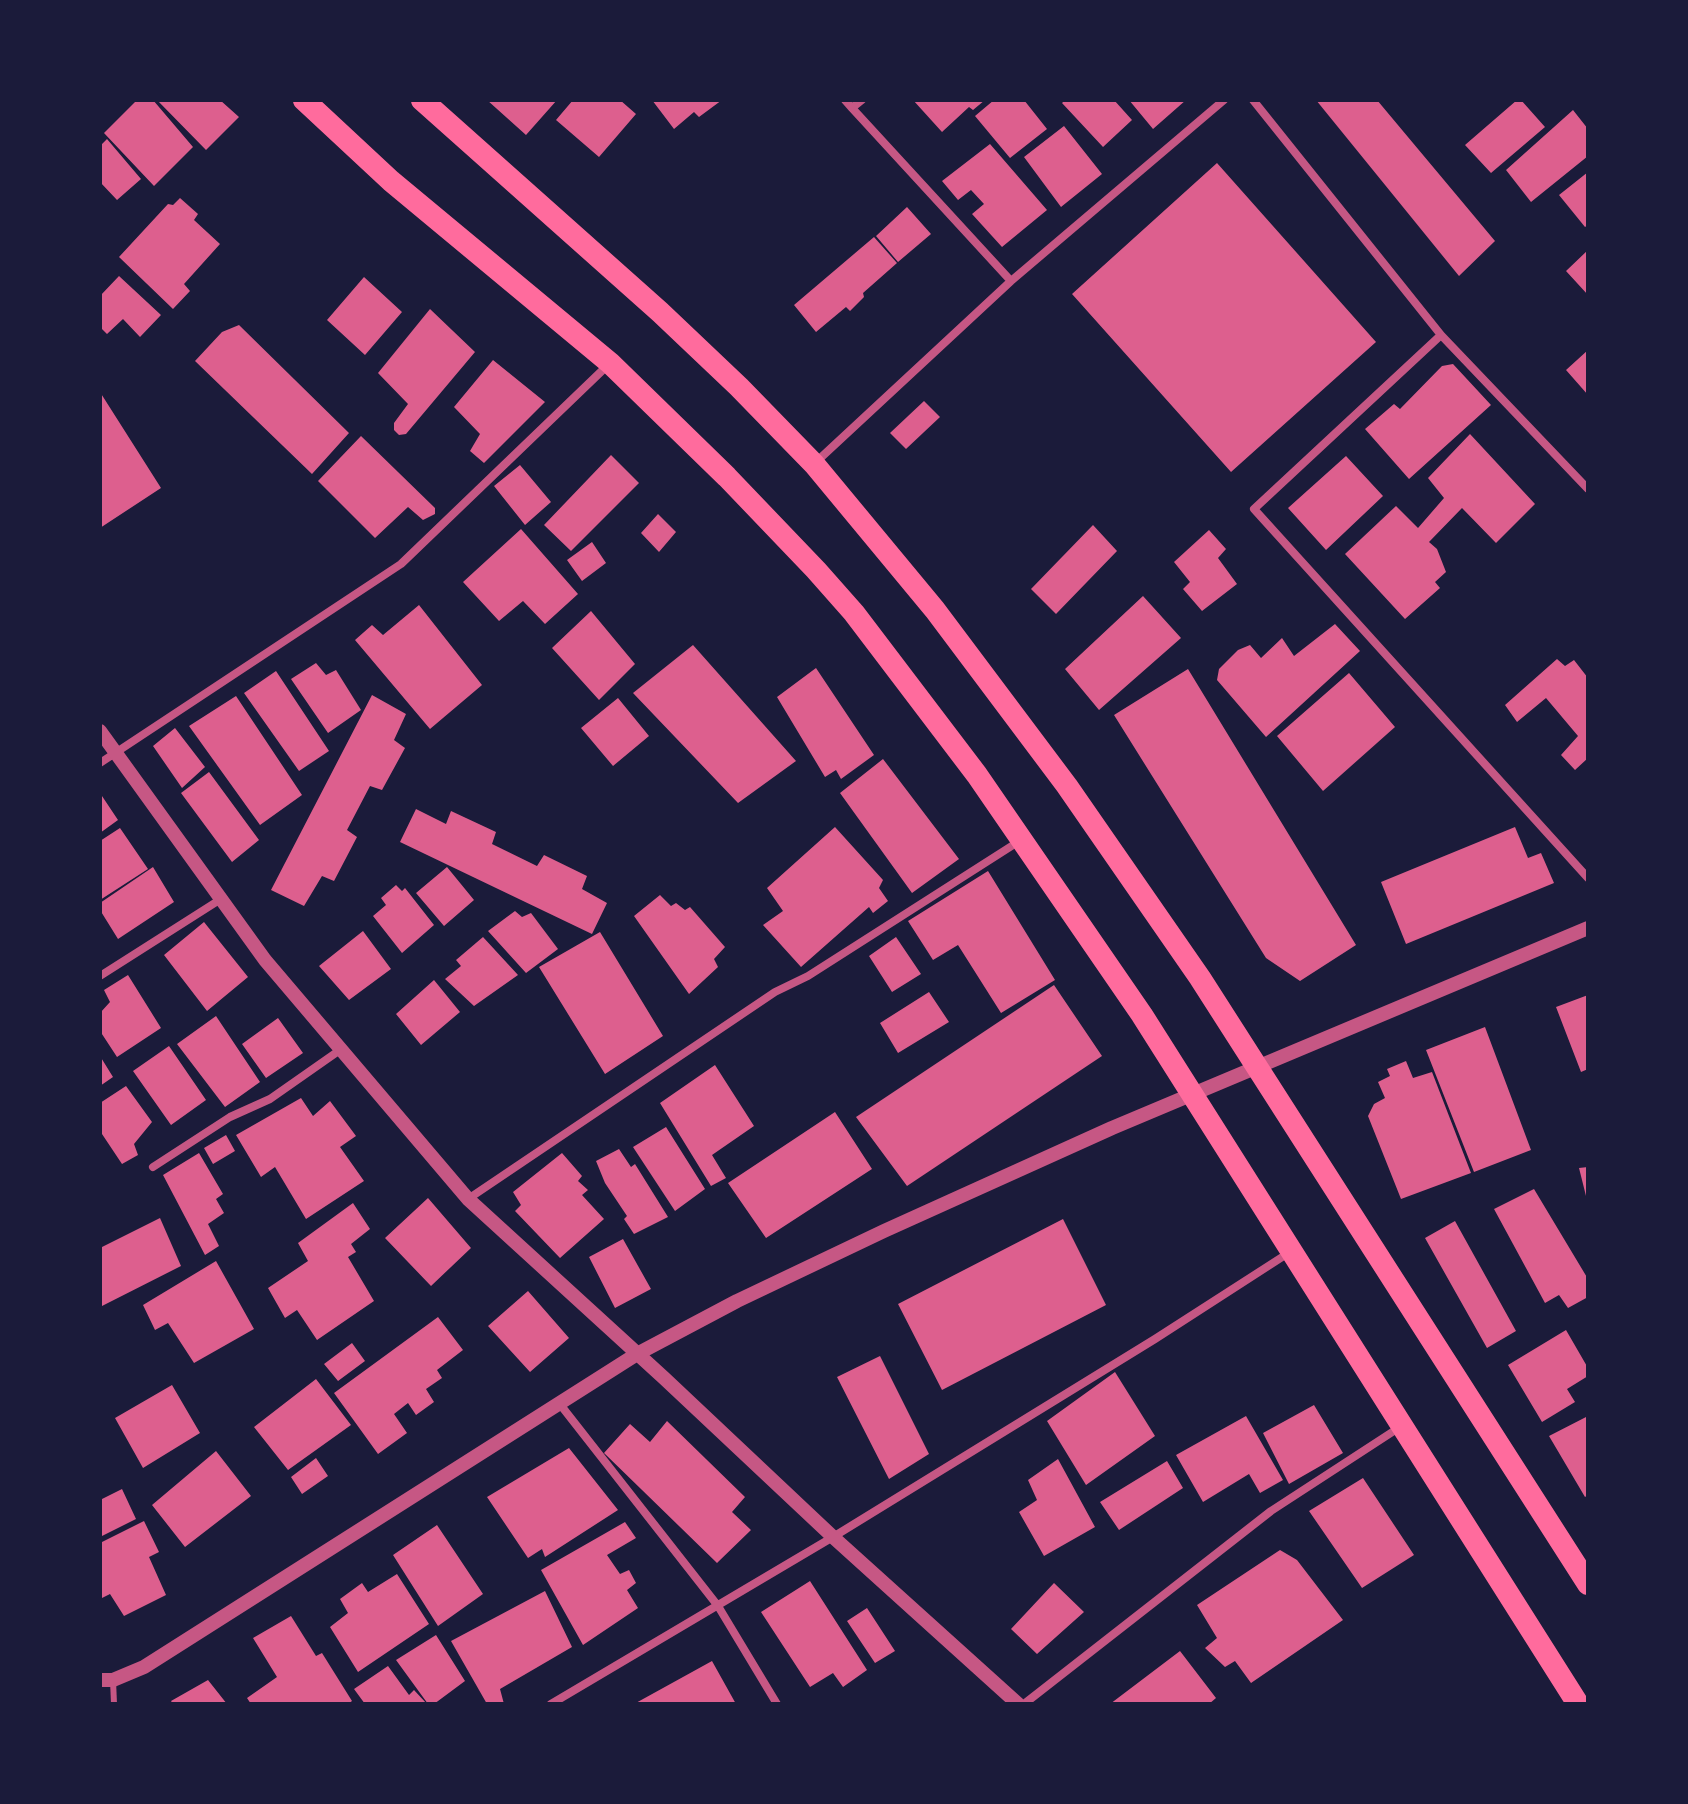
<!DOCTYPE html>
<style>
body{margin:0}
#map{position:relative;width:1688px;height:1804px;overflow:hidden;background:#1b1b3a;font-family:"IBM Plex Serif",serif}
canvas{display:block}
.frame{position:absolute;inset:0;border:102px solid #1b1b3a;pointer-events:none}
</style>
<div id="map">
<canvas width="1688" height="1804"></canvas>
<div class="frame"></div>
</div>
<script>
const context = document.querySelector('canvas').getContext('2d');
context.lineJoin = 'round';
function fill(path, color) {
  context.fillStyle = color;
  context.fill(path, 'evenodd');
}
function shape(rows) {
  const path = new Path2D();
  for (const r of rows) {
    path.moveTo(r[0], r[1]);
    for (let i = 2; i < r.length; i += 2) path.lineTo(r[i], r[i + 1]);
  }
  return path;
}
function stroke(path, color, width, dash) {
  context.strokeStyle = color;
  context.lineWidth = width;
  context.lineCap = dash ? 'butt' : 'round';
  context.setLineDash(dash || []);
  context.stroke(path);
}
const building = shape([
 [137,100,153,100,193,147,154,186,104,133],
 [157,100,220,100,239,117,206,150],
 [487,100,557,100,526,135],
 [573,100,620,100,636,114,599,157,556,120],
 [652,100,722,100,699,117,694,112,674,129],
 [913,100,985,100,973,110,969,107,942,132],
 [994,100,1024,100,1047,129,1010,158,975,116],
 [1065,100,1114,100,1132,120,1103,147,1062,103],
 [1129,100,1186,100,1153,129],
 [1316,100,1377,100,1495,241,1459,276],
 [1517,100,1521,100,1545,127,1491,173,1465,145],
 [1573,110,1588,129,1588,156,1531,202,1506,170],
 [1064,126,1102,174,1061,207,1024,157],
 [107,139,141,179,117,200,100,182,100,146],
 [990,144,1047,210,1002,247,972,214,984,204,971,190,958,200,942,181],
 [1217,163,1376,342,1231,472,1072,294],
 [1588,172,1588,225,1585,227,1559,195],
 [180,198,198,214,194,220,220,244,184,284,190,291,173,309,119,257,168,204,173,205],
 [907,207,931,234,898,262,876,236],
 [874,237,897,263,863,293,864,297,850,311,846,307,816,332,794,305],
 [1588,250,1588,295,1566,271],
 [119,276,161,315,140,337,123,319,107,334,100,327,100,296],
 [364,277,402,312,365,355,327,320],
 [430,309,475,352,406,434,399,435,394,430,394,423,408,404,378,373],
 [239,325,349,433,312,474,195,361,222,332],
 [1588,350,1588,395,1566,370],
 [493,360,545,402,484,463,470,451,480,434,454,407],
 [1453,364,1491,405,1409,479,1365,429,1394,404,1400,409,1442,366],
 [100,392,161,488,100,528],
 [924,401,940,417,906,449,890,433],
 [1470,434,1535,504,1496,543,1462,508,1429,542,1437,549,1446,572,1435,582,1440,588,1405,619,1345,554,1396,506,1418,528,1444,498,1428,478],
 [361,436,435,508,435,514,423,520,408,507,375,538,318,481],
 [611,455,639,483,571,551,544,525],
 [1346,456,1383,496,1326,550,1288,508],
 [520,465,551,502,525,525,494,486],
 [658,514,676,532,659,552,641,533],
 [1093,525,1117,551,1056,614,1031,589],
 [521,529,578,594,545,624,523,601,499,621,463,582],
 [1209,530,1226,549,1218,558,1237,584,1202,611,1183,589,1190,582,1174,562],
 [592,542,606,563,582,581,567,560],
 [1143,596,1181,638,1099,710,1065,669],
 [419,605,482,685,430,729,355,640,372,625,383,635],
 [591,611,635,664,599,700,552,648],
 [1335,624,1360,651,1266,737,1217,680,1219,669,1238,650,1250,645,1261,658,1282,638,1294,656],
 [693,645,796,761,738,803,633,693],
 [1557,659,1565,666,1574,660,1588,678,1588,758,1575,770,1561,755,1578,736,1546,698,1517,722,1505,705],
 [316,663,326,675,336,670,361,710,328,733,291,679],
 [816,668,874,755,841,779,836,770,825,777,777,697],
 [1188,669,1356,945,1300,981,1266,958,1114,715],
 [276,671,329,751,299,771,244,693],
 [1349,673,1395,727,1323,791,1277,736],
 [372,695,406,714,394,740,405,748,382,790,370,786,347,830,357,837,334,881,322,876,304,906,271,890],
 [236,696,302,795,260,825,189,726],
 [618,698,649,736,613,766,581,728],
 [175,728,205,767,182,788,153,746],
 [883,759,959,859,912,893,840,793],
 [209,772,259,840,232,862,181,793],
 [100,793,118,820,100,833],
 [416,809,446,824,451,811,496,832,492,844,537,866,544,855,587,876,582,889,607,903,592,934,400,842],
 [835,827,883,880,879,888,888,901,873,913,869,907,801,967,763,925,783,911,767,888],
 [1515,827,1528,858,1541,853,1554,883,1406,944,1381,882],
 [120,828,148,869,100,900,100,841],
 [153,867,174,902,118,939,100,910,100,903],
 [447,867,474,900,444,926,416,893],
 [988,871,1055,980,1001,1013,958,945,933,960,908,921],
 [396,885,402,891,405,888,434,925,402,953,373,916,386,905,381,898],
 [660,895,671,906,676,903,685,910,690,907,725,947,714,959,718,967,689,994,634,916],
 [515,911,522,917,531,913,558,949,526,973,488,931],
 [204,922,248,977,207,1011,164,955],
 [363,931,391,969,349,1000,319,966],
 [600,932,663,1036,605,1074,539,967],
 [483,937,518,975,474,1006,445,979,461,966,456,960],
 [896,937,921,974,892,992,869,956],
 [128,975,161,1028,117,1057,100,1031,100,1013,110,1002,104,990],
 [434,980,460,1012,421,1045,396,1014],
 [1054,985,1102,1056,907,1186,856,1117],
 [929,992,949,1022,898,1053,880,1023],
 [1588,995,1588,1069,1581,1072,1556,1007],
 [216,1016,260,1082,225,1107,177,1044],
 [278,1018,303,1053,266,1078,242,1044],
 [1485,1027,1531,1150,1474,1172,1426,1050],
 [169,1046,206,1100,171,1125,133,1071],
 [100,1056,113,1077,100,1086],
 [1406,1061,1413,1078,1432,1072,1471,1173,1401,1199,1368,1116,1374,1104,1385,1098,1378,1082,1390,1076,1387,1069],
 [715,1065,754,1126,712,1155,726,1178,711,1186,660,1103],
 [126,1086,152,1122,134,1144,138,1155,122,1164,100,1131,100,1103],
 [301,1098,313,1116,330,1101,356,1136,340,1147,364,1181,306,1219,275,1167,261,1177,236,1135],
 [835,1112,872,1169,766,1238,728,1183],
 [666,1127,705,1189,675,1211,633,1147],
 [226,1135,235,1151,213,1164,204,1148],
 [619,1149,631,1167,635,1164,668,1217,634,1234,624,1219,627,1216,605,1183,596,1161],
 [199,1153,223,1194,216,1199,224,1213,208,1224,219,1246,205,1255,163,1175],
 [562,1153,582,1176,578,1181,588,1190,582,1195,604,1219,560,1258,515,1211,521,1205,513,1192],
 [1588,1167,1588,1200,1587,1200,1579,1168],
 [1534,1189,1588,1279,1588,1297,1568,1308,1559,1295,1545,1303,1494,1209],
 [428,1198,471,1248,431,1286,385,1238],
 [353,1203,370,1229,351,1244,356,1252,348,1257,374,1301,317,1340,297,1310,285,1318,268,1288,308,1261,298,1243],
 [160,1218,181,1266,102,1306,100,1248],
 [1063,1219,1106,1305,942,1390,898,1304],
 [1455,1221,1516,1331,1487,1348,1425,1238],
 [623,1239,651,1289,615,1308,589,1257],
 [216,1261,254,1329,194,1363,168,1323,155,1330,143,1305],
 [528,1291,569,1338,530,1372,488,1326],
 [438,1317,463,1350,437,1370,442,1378,426,1389,434,1402,416,1415,408,1403,394,1414,407,1433,378,1454,334,1393],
 [1566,1330,1588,1368,1588,1376,1567,1389,1575,1402,1542,1422,1508,1365],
 [352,1343,365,1361,338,1381,324,1364],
 [880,1356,929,1454,889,1479,837,1377],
 [1115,1372,1155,1436,1086,1485,1047,1421],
 [316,1379,351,1425,288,1470,254,1427],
 [172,1385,200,1433,143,1468,115,1418],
 [1314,1405,1343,1453,1289,1484,1263,1433],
 [1246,1416,1283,1480,1260,1493,1249,1474,1203,1502,1176,1455],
 [1588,1416,1588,1495,1585,1497,1549,1436],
 [667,1421,745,1497,732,1512,751,1530,717,1563,604,1453,630,1424,650,1442],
 [569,1448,618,1510,545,1557,542,1549,528,1558,487,1497],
 [216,1451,251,1496,185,1547,152,1505],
 [316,1458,328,1476,302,1494,291,1477],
 [1058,1459,1095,1527,1044,1556,1019,1512,1037,1500,1028,1480],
 [1167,1461,1183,1488,1119,1530,1100,1502],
 [1363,1478,1414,1555,1362,1588,1309,1511],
 [122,1489,136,1519,100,1537,100,1500],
 [144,1521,159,1552,149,1557,166,1595,124,1616,110,1594,100,1599,100,1543],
 [625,1522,636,1538,607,1555,620,1574,629,1570,636,1583,627,1590,638,1608,583,1645,541,1570],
 [437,1525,483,1594,438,1626,393,1555],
 [1280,1550,1297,1560,1343,1620,1251,1683,1235,1661,1225,1667,1205,1648,1217,1638,1197,1605],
 [397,1574,429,1624,358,1672,330,1627,348,1613,340,1599,362,1583,368,1592],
 [810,1581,867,1670,843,1687,833,1673,810,1687,761,1612],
 [1054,1583,1084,1612,1037,1654,1011,1629],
 [545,1591,572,1647,500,1689,504,1704,487,1704,451,1641],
 [867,1608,895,1651,875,1663,847,1621],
 [291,1616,316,1656,322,1653,352,1701,348,1704,251,1704,247,1698,277,1677,253,1638],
 [436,1635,465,1681,434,1704,428,1704,396,1660],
 [1180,1651,1216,1698,1209,1704,1110,1704],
 [712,1661,736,1704,634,1704],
 [388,1666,409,1695,414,1690,427,1704,365,1704,354,1689],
 [208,1680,227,1704,173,1704,171,1701]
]);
const service = shape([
 [113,1680,114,1704]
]);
const minor = shape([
 [845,100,852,108,862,100],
 [1253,100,1441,335,1588,489],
 [852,108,1011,281],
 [1441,335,1254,509,1588,878],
 [815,463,1011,281,1224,100],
 [100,763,401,564,609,364],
 [100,976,221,899],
 [153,1167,230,1117,270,1099,340,1050],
 [468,1199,775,992,808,976,1021,840],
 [559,1403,718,1606,777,1704],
 [551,1704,833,1537,1155,1339,1290,1252],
 [1024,1704,1271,1511,1400,1427]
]);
const tertiary = shape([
 [100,731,265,960,468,1199,664,1378,833,1537,1018,1704],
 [100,1680,113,1680,144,1667,637,1354,737,1301,884,1231,1112,1128,1588,928]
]);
const trunk = shape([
 [304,100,391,181,610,363,727,477,816,570,854,613,977,775,1142,1015,1578,1704],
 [422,100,660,312,739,387,814,464,935,610,1067,786,1200,978,1588,1584]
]);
fill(building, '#dd5f8e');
stroke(service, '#c65784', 6);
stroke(minor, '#c65784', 8);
stroke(tertiary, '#c65784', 14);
stroke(trunk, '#ff6b9d', 22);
</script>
